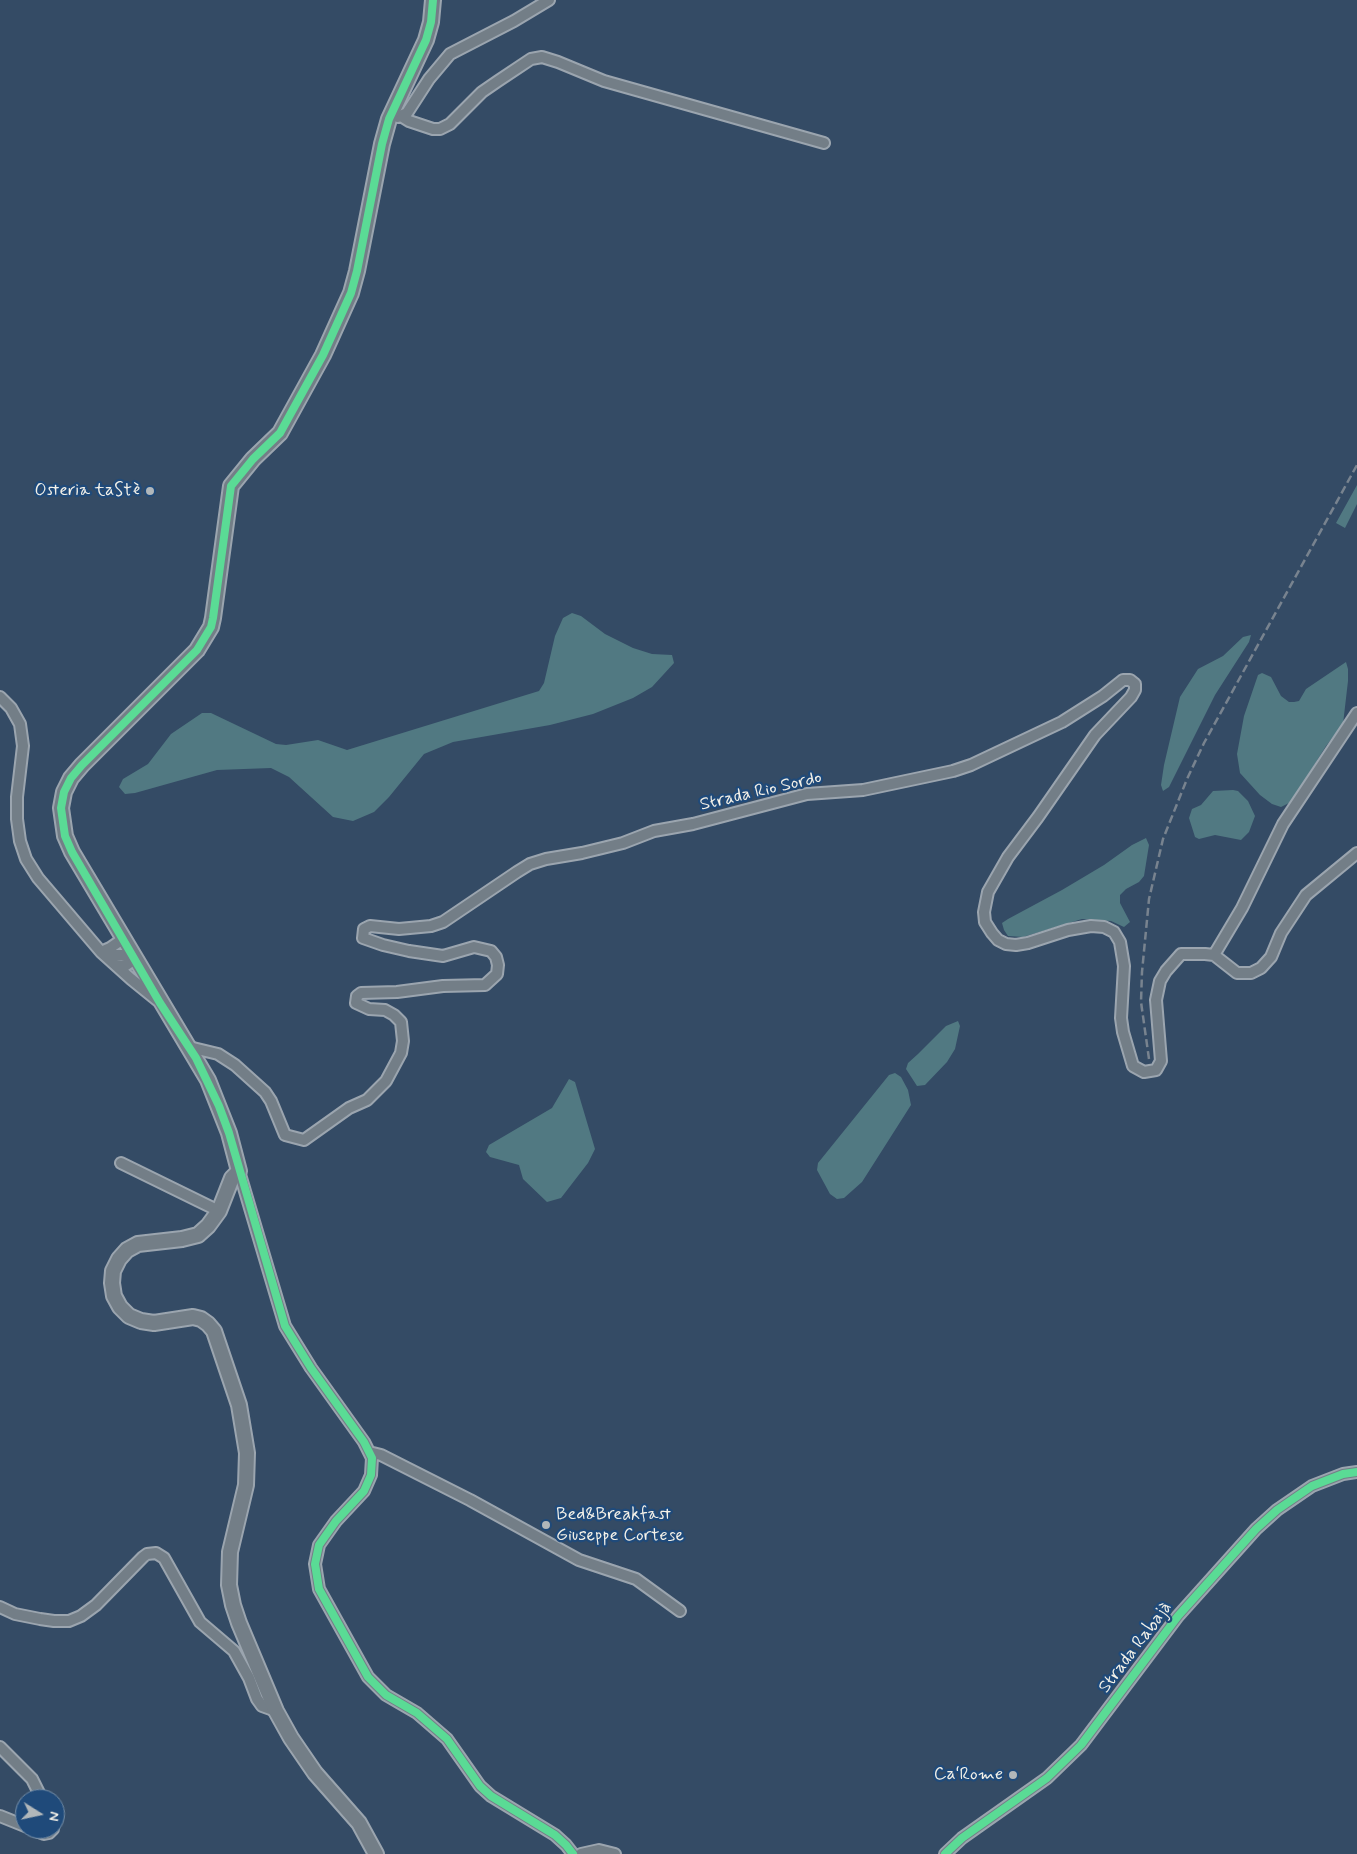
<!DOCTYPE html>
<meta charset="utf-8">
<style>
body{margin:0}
#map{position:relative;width:1357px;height:1854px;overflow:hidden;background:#344b65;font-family:Mynerve,sans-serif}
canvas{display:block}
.north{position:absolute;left:15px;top:1789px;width:50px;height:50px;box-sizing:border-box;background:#1f4a7a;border:1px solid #748da6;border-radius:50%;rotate:100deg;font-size:14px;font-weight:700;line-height:20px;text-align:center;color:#f4f1e8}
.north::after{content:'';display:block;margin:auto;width:18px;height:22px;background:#b1b7ba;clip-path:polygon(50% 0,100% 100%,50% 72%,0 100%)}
</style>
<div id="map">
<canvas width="1357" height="1854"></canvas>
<div class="north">N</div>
</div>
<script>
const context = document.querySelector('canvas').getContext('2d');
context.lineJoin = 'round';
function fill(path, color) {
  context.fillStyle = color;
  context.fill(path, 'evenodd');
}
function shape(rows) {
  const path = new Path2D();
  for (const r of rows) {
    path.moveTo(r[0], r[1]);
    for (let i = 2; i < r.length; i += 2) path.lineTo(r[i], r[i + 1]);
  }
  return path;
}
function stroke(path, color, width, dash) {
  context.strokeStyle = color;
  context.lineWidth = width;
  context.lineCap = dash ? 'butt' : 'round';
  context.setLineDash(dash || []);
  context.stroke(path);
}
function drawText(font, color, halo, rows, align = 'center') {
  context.font = font + ' Mynerve,sans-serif';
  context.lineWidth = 4.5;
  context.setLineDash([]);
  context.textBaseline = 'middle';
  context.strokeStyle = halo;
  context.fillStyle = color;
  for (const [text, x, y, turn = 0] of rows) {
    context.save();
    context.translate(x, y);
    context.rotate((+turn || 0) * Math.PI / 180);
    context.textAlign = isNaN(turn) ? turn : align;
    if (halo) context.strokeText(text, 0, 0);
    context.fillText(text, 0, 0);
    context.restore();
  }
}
const green = shape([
 [1357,485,1357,504,1345,528,1336,523],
 [572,613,581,616,605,634,633,648,652,654,672,655,674,663,652,687,633,698,593,714,550,725,453,742,424,754,389,797,374,812,353,821,333,817,289,777,271,768,217,770,135,793,125,794,119,787,123,779,148,764,171,734,202,713,211,713,276,744,286,745,318,740,347,750,539,691,544,683,555,636,563,618],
 [1251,635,1249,642,1215,695,1169,787,1163,791,1161,785,1164,765,1180,697,1198,669,1223,656,1243,637],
 [1346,662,1348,669,1348,681,1343,724,1326,746,1291,802,1281,807,1272,804,1260,795,1240,773,1237,754,1244,716,1258,675,1262,673,1271,677,1281,696,1289,702,1294,702,1299,701,1306,689],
 [1233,790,1238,791,1248,801,1255,816,1249,832,1241,840,1215,835,1199,839,1195,837,1189,818,1192,809,1201,805,1213,791],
 [1146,838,1149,845,1144,876,1139,882,1126,889,1120,895,1120,903,1130,922,1124,927,1111,921,1082,919,1023,937,1008,936,1004,930,1002,923,1008,919,1062,890,1104,865,1132,845],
 [958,1021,960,1026,955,1049,947,1062,925,1085,917,1086,906,1069,908,1063,918,1054,946,1026],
 [895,1073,901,1077,908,1090,911,1105,862,1182,844,1198,837,1199,830,1194,817,1170,818,1163,889,1075],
 [569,1079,575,1082,595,1149,588,1163,561,1198,547,1202,523,1179,519,1165,490,1157,486,1152,489,1145,552,1108]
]);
const minor = shape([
 [401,116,409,121,433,129,440,129,450,124,482,92,498,81,531,59,542,57,558,62,604,81,824,143],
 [398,117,407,113,429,79,450,54,514,21,549,0],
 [0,697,11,708,20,724,23,746,17,797,17,819,20,841,26,859,38,878,101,952,131,979,157,1000],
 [101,952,110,948,123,939],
 [102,952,108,955,122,955,135,959,125,966,116,965],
 [1214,955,1242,908,1283,824,1357,713],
 [189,1047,218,1054,235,1065,265,1092,271,1101,285,1135,304,1140,349,1108,367,1100,386,1081,401,1053,403,1041,401,1022,394,1015,385,1010,369,1009,356,1003,357,996,361,993,397,992,443,986,485,985,497,974,498,965,496,957,491,951,474,947,443,956,409,951,383,945,363,938,364,929,370,926,399,929,431,926,443,922,517,872,530,864,546,859,582,853,623,843,654,831,693,824,807,794,863,790,953,771,971,765,1062,722,1103,696,1123,680,1130,680,1135,684,1135,690,1131,697,1095,735,1038,817,1008,857,988,892,984,912,985,922,992,933,998,940,1006,944,1016,945,1028,943,1068,930,1091,926,1104,927,1114,932,1120,942,1124,966,1121,1018,1123,1032,1133,1066,1144,1072,1156,1070,1161,1061,1156,1000,1160,981,1166,971,1181,954,1205,954,1214,955,1237,973,1251,973,1261,968,1271,957,1281,933,1306,895,1357,853],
 [121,1163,219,1211],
 [239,1171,285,1326,311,1368,364,1442,372,1458,371,1475,364,1491,336,1521,319,1545,315,1564,319,1589,368,1677,386,1695,417,1713,447,1739,480,1786,491,1796,555,1835,566,1845,573,1854],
 [369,1452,381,1455,470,1500,579,1560,636,1579,680,1611],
 [0,1607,15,1614,40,1619,54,1621,69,1621,81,1616,96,1605,143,1557,147,1554,156,1553,164,1558,200,1622,234,1651,249,1678,257,1699,262,1706,276,1711],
 [0,1747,32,1779,42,1799],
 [0,1816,25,1826],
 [31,1829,44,1834,49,1833,53,1829],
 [581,1854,599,1850,615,1854],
 [945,1854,962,1838,1047,1778,1081,1745,1178,1616,1256,1529,1277,1510,1312,1486,1343,1474,1357,1472]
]);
const major = shape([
 [376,1854,359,1823,315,1773,291,1738,276,1711,239,1623,233,1605,229,1585,230,1552,246,1485,247,1453,239,1405,214,1331,208,1324,201,1319,193,1317,154,1323,141,1321,129,1316,120,1307,114,1296,112,1283,113,1271,119,1259,127,1250,138,1244,182,1239,198,1235,208,1226,219,1211,232,1178,239,1171,229,1133,208,1080,72,852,65,836,61,808,64,792,71,778,82,765,197,650,211,627,213,618,231,486,253,459,280,433,323,355,351,293,357,271,382,144,389,119,426,40,431,22,433,0]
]);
const rail = shape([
 [1149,1059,1141,1002,1142,972,1149,899,1163,839,1187,779,1204,743,1357,465]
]);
const cycleway = shape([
 [433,0,431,22,426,40,389,119,382,144,357,271,351,293,323,355,280,433,253,459,231,486,213,618,211,627,197,650,82,765,71,778,64,792,61,808,65,836,72,852,160,1003,196,1058,219,1106,229,1133,285,1326,311,1368,364,1442,372,1458,371,1475,364,1491,336,1521,319,1545,315,1564,319,1589,368,1677,386,1695,417,1713,447,1739,480,1786,491,1796,555,1835,566,1845,573,1854],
 [945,1854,962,1838,1047,1778,1081,1745,1178,1616,1256,1529,1277,1510,1312,1486,1343,1474,1357,1472]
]);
const markers = [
 [150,491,5,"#b1b7ba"],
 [546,1525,5,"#b1b7ba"],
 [1013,1775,5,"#b1b7ba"]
];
const poiNames = [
 ["Osteria taStè",140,491],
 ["Bed&Breakfast",556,1515,"left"],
 ["Giuseppe Cortese",556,1536,"left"],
 ["Ca‘Rome",1003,1775]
];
const streetNames = [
 ["Strada Rio Sordo",761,792,-13],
 ["Strada Rabajà",1136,1648,-53]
];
fill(green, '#517982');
stroke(minor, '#9ba5af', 14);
stroke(major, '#9ba5af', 18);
stroke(minor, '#737e87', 10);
stroke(major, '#737e87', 14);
stroke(rail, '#78838f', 2.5, [8, 4]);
stroke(cycleway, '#5adb95', 8);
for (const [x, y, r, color] of markers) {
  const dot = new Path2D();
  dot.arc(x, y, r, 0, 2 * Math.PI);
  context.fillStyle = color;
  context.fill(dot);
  stroke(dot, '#1f4a7a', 2);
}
drawText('18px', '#f4f1e8', '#1f4a7a', poiNames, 'right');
drawText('18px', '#f4f1e8', '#1f4a7a', streetNames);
</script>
